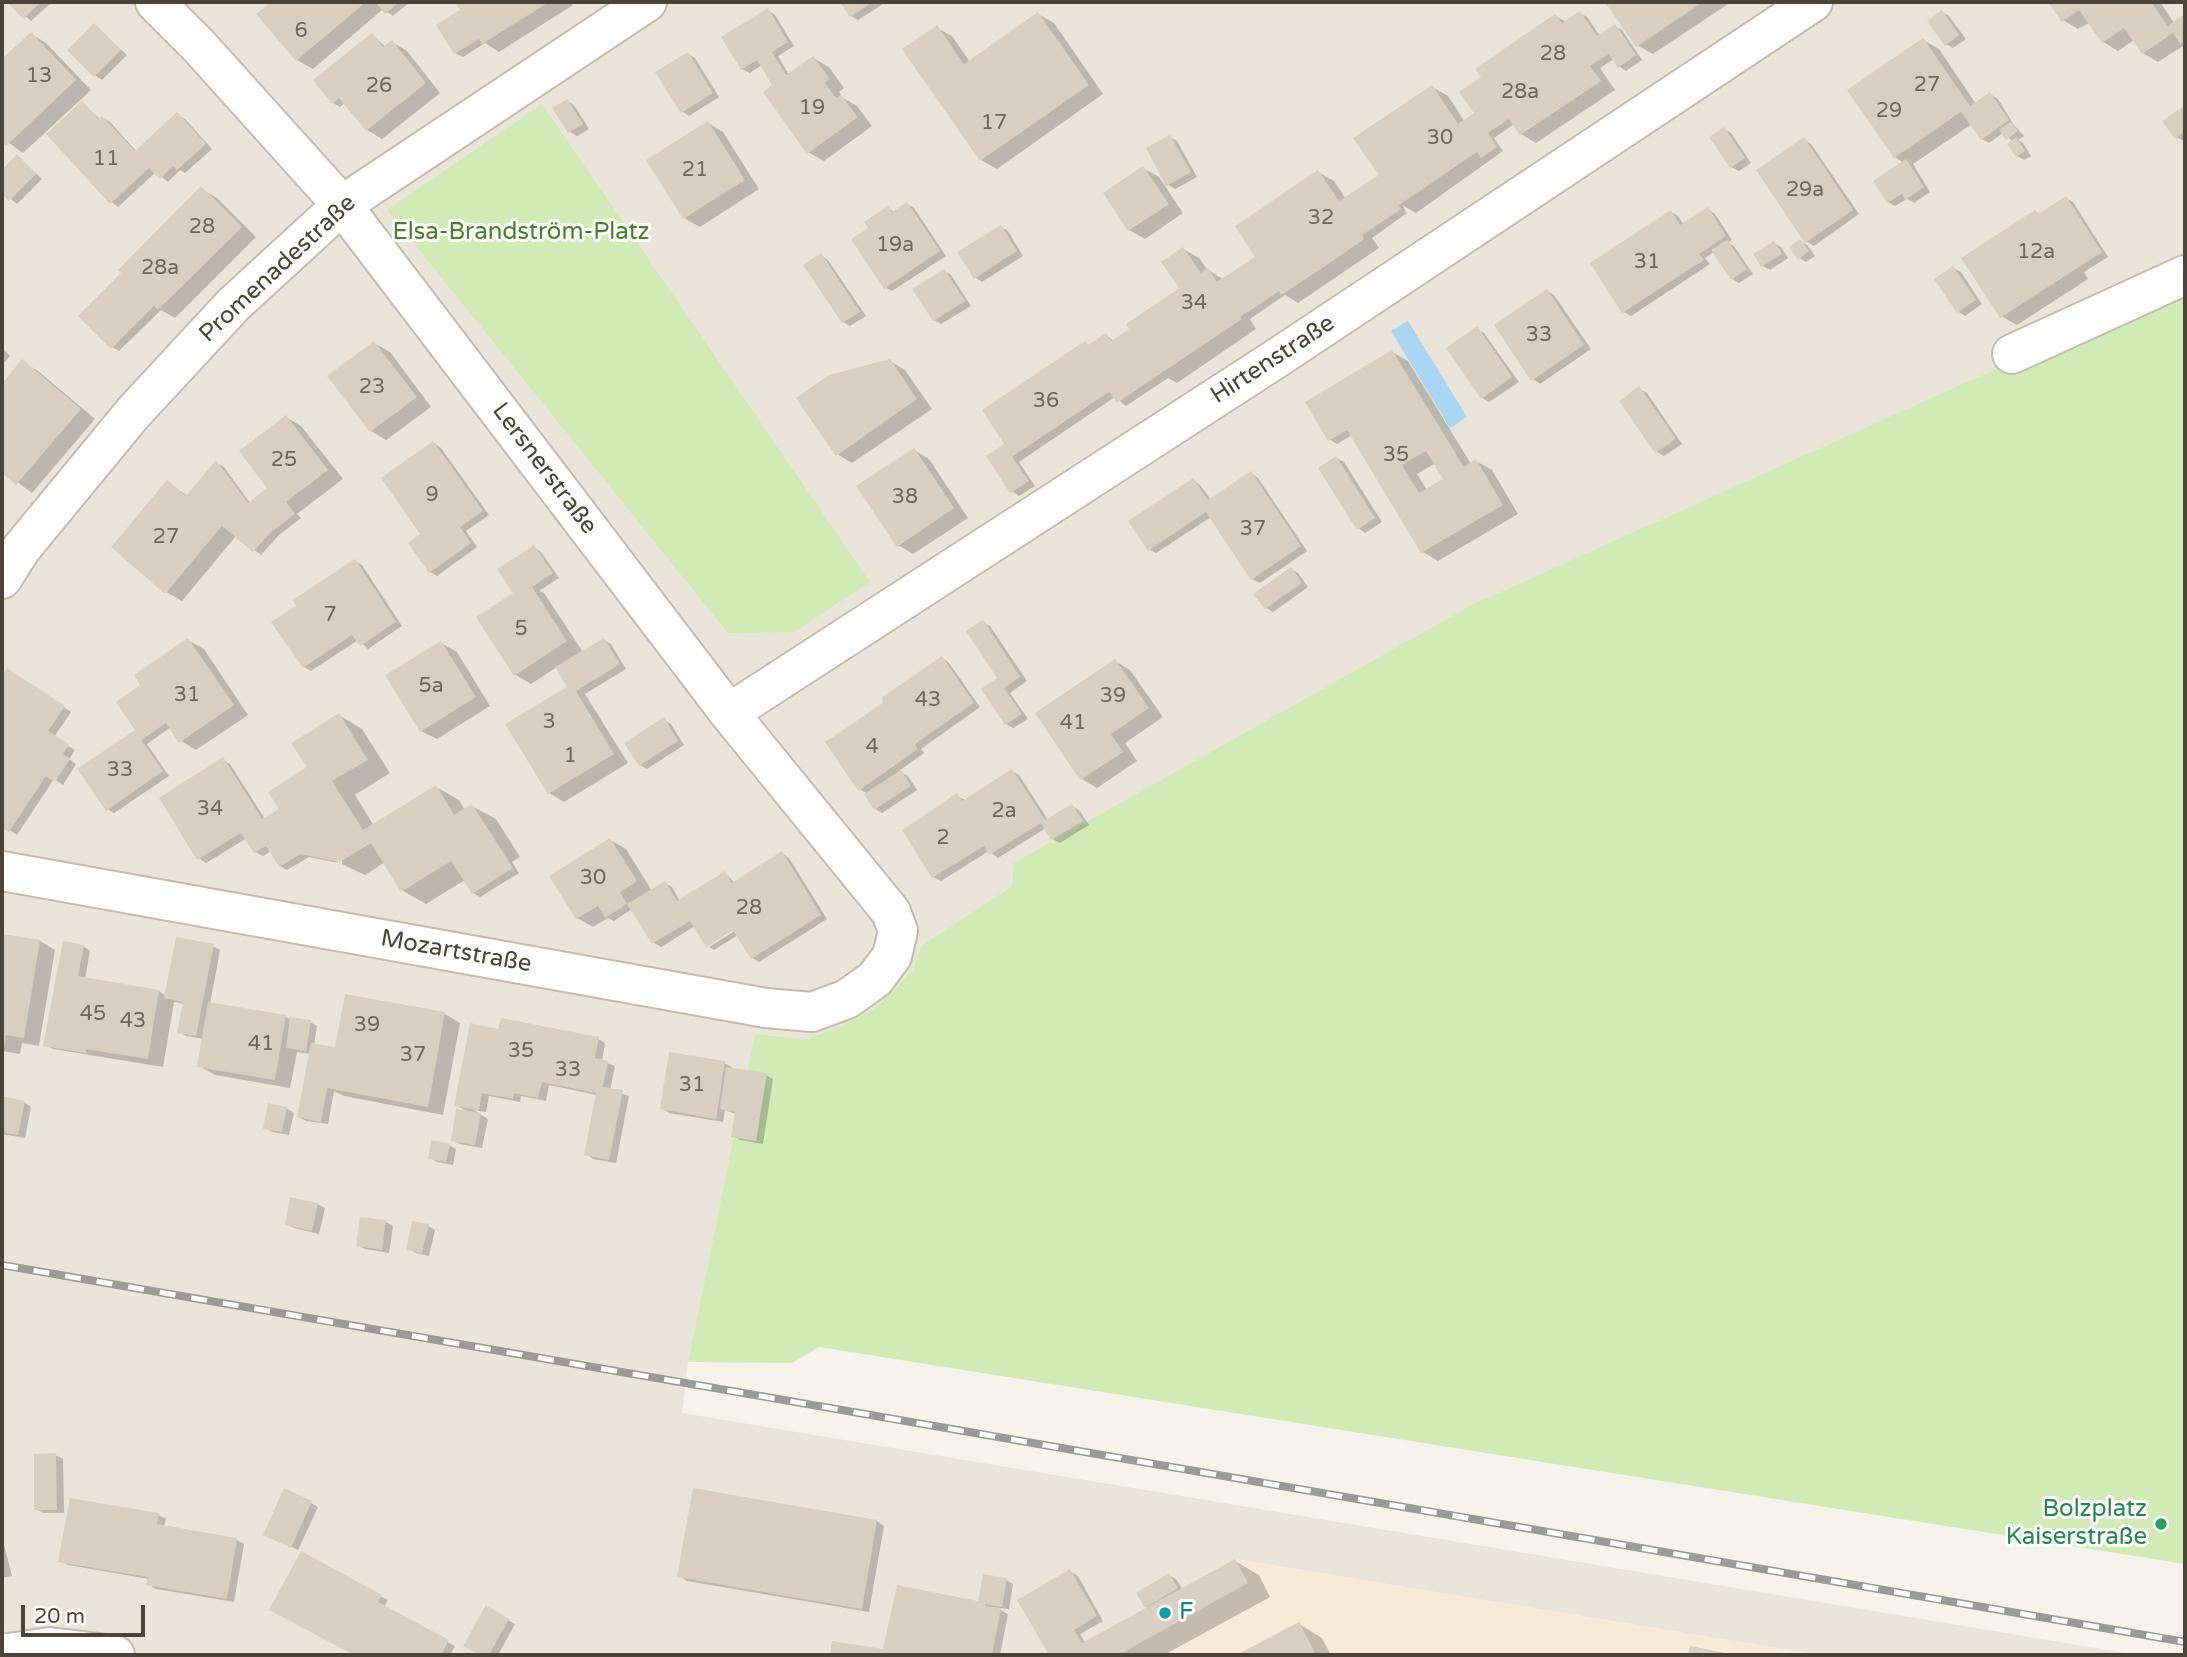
<!DOCTYPE html>
<meta charset="utf-8">
<style>
body{margin:0}
#map{position:relative;width:2187px;height:1657px;overflow:hidden;background:#f6f3ec;font-family:"Varela Round",sans-serif}
canvas{display:block}
.frame{position:absolute;inset:0;border:4px solid #4b4439;pointer-events:none}
.scale{position:absolute;left:21px;top:1605px;width:124px;height:32px;box-sizing:border-box;border:4px solid #4b4439;border-top:0;padding-left:9px;font-size:21px;line-height:24px;white-space:nowrap;color:#4b4439;-webkit-text-stroke:5px #fff;paint-order:stroke}
</style>
<div id="map">
<canvas width="2187" height="1657"></canvas>
<div class="frame"></div>
<div class="scale">20 m</div>
</div>
<script>
const context = document.querySelector('canvas').getContext('2d');
context.lineJoin = 'round';
function fill(path, color) {
  context.fillStyle = color;
  context.fill(path, 'evenodd');
}
function shape(rows) {
  const path = new Path2D();
  for (const r of rows) {
    path.moveTo(r[0], r[1]);
    for (let i = 2; i < r.length; i += 2) path.lineTo(r[i], r[i + 1]);
  }
  return path;
}
function stroke(path, color, width, dash) {
  context.strokeStyle = color;
  context.lineWidth = width;
  context.lineCap = dash ? 'butt' : 'round';
  context.setLineDash(dash || []);
  context.stroke(path);
}
function drawText(font, color, halo, rows, align = 'center') {
  context.font = font + ' "Varela Round",sans-serif';
  context.lineWidth = 6;
  context.setLineDash([]);
  context.textBaseline = 'middle';
  context.strokeStyle = halo;
  context.fillStyle = color;
  for (const [text, x, y, turn = 0] of rows) {
    context.save();
    context.translate(x, y);
    context.rotate((+turn || 0) * Math.PI / 180);
    context.textAlign = isNaN(turn) ? turn : align;
    if (halo) context.strokeText(text, 0, 0);
    context.fillText(text, 0, 0);
    context.restore();
  }
}
const residential = shape([
 [2,2,2185,2,2185,288,1012,886,921,946,913,970,875,1008,842,1027,805,1039,756,1034,688,1362,682,1413,2138,1655,1819,1655,1235,1559,1061,1655,2,1655]
]);
const commercial = shape([
 [1235,1559,1819,1655,1061,1655]
]);
const green = shape([
 [542,104,870,582,794,632,728,633,387,210],
 [2185,288,2185,1564,819,1347,792,1363,688,1362,755,1034,805,1039,841,1027,875,1008,913,970,921,946,1012,886,1014,863,1472,605,2036,351]
]);
const water = shape([
 [1408,321,1467,417,1450,428,1391,331]
]);
const shadow = shape([
 [9,2,52,2,31,21],
 [274,2,410,2,393,16,383,9,313,69,297,60,259,15],
 [458,2,571,2,573,5,499,52,485,43,463,57,455,53,466,15],
 [842,2,886,2,858,20,851,16],
 [1608,2,1731,2,1653,54,1637,45],
 [2050,2,2160,2,2174,23,2185,16,2185,45,2158,62,2143,53,2134,40,2118,51,2103,42,2089,23,2078,29,2063,20],
 [768,10,775,15,794,46,778,56,789,75,813,58,829,67,844,88,839,92,843,98,857,106,872,126,824,161,808,152,775,85,762,65,750,73,742,69,723,37],
 [1942,12,1949,16,1966,39,1953,48,1946,44],
 [1580,13,1587,17,1600,36,1615,26,1622,30,1642,60,1626,71,1619,66,1614,59,1600,68,1615,90,1536,143,1521,134,1514,124,1494,138,1503,151,1416,213,1402,205,1407,213,1372,238,1379,248,1298,303,1285,295,1250,319,1256,329,1177,383,1168,378,1126,406,1115,397,1019,462,1035,486,1019,496,1012,491,1007,444,1085,343,1090,346,1106,335,1114,341,1182,289,1183,249,1199,258,1207,269,1224,280,1258,257,1318,172,1334,181,1346,199,1381,176,1432,87,1448,96,1465,122,1476,114,1483,78,1556,16,1566,22],
 [1038,14,1054,23,1103,94,997,169,981,160,937,28,952,36,970,62],
 [94,25,127,55,102,80,95,75],
 [31,34,46,43,91,90,23,153,2,138,2,62],
 [372,35,386,47,392,42,407,51,440,93,382,139,367,130,345,103,340,107,333,103],
 [1923,40,1939,49,1976,104,1990,94,1998,99,2014,125,2024,136,2018,140,2023,143,2031,156,2024,160,2017,156,2012,141,2003,133,1989,143,1982,139,1972,124,1913,164,1930,192,1914,203,1907,199,1895,206,1888,202,1904,163,1895,157],
 [688,54,695,58,719,97,689,116,682,111],
 [567,101,574,105,589,129,577,136,570,132],
 [82,103,101,120,103,118,110,122,137,152,178,115,185,119,212,149,185,173,180,170,168,182,156,172,118,207,111,202],
 [2185,107,2185,140,2184,141,2176,137,2165,121],
 [708,123,723,132,759,189,700,227,684,218],
 [1724,129,1731,133,1751,163,1739,171,1731,167],
 [1170,137,1177,141,1197,177,1175,189,1167,184],
 [1804,139,1811,144,1859,214,1814,246,1807,242],
 [17,156,42,179,17,204,2,192,2,172],
 [1143,168,1159,177,1183,213,1145,239,1129,230],
 [201,189,217,198,256,237,175,318,161,310,119,351,112,347],
 [2066,198,2073,202,2108,257,2084,272,2088,279,2017,325,2001,316,2035,212,2040,214],
 [907,204,914,208,946,256,892,291,885,287,871,228,888,208,895,212],
 [1708,209,1715,214,1732,240,1728,243,1734,246,1753,274,1739,283,1732,279,1714,252,1705,258,1710,264,1631,316,1624,312,1671,212,1678,216,1684,225],
 [1001,227,1008,231,1023,256,982,282,975,277],
 [1800,241,1807,245,1815,256,1806,262,1799,258],
 [1774,243,1781,247,1788,258,1770,270,1763,266],
 [821,255,828,260,866,316,850,326,843,322],
 [1953,268,1961,272,1982,304,1965,316,1958,311],
 [944,271,951,275,971,306,941,324,934,320],
 [1547,291,1554,295,1591,349,1540,384,1533,379],
 [1477,329,1484,333,1519,382,1489,402,1482,398],
 [374,343,390,352,431,407,386,440,371,431],
 [2,348,10,356,2,365],
 [1392,352,1408,361,1471,464,1476,461,1492,470,1518,514,1438,561,1423,552,1352,435,1337,444,1329,439],
 [1436,463,1445,480,1427,490,1417,474],
 [890,361,905,370,932,409,852,463,837,454],
 [23,362,38,371,95,419,32,493,2,471,2,386],
 [1639,389,1647,393,1682,444,1664,456,1657,452],
 [286,417,301,426,343,479,297,514,301,518,278,536,261,555,236,536,182,601,166,592,167,482,188,496,217,463,224,467,250,503,270,488],
 [434,443,441,448,489,515,466,531,477,547,437,576,430,572,423,535],
 [914,450,929,459,968,518,913,554,898,545],
 [1336,458,1344,462,1382,522,1365,533,1358,528],
 [1251,473,1258,478,1307,551,1260,583,1252,579,1211,517,1156,553,1149,549,1193,480,1200,485,1211,500],
 [534,547,541,552,559,578,539,591,544,593,583,652,604,640,611,644,626,669,585,694,628,763,564,802,549,793,570,687,557,667,531,684,516,675,515,593],
 [355,561,362,565,402,626,368,649,358,640,311,671,304,667,299,606],
 [1291,569,1298,573,1308,587,1273,612,1266,608],
 [983,622,990,626,1027,681,1010,693,1028,719,1013,728,1006,724,999,678],
 [188,640,204,649,248,715,196,750,181,741,171,727,147,744,169,776,114,813,107,809,137,730,140,687],
 [441,643,457,652,490,706,437,739,421,731],
 [942,658,949,663,980,707,921,749,924,753,899,771,908,776,917,790,882,813,875,809,868,794,859,789,885,703],
 [1115,661,1130,670,1163,717,1125,743,1137,761,1097,788,1082,779],
 [7,670,71,712,54,737,75,750,69,759,76,764,63,785,54,779,17,835,2,825,2,679],
 [339,715,362,729,390,773,355,795,374,826,436,787,459,800,465,810,472,806,496,819,520,857,512,862,519,873,480,897,473,893,465,880,426,904,403,891,385,862,365,875,342,864,342,861,336,861,338,863,309,857,287,870,280,866,271,851,263,856,255,852,247,838,206,863,198,858,223,760,230,764,265,819,281,809,309,768],
 [664,720,671,724,684,745,647,769,640,765],
 [1012,771,1019,775,1048,820,1072,806,1079,810,1089,825,1060,843,1052,839,1046,828,998,858,989,851,941,881,933,877,957,796,965,800],
 [610,840,626,849,652,891,665,883,672,887,680,901,725,873,735,883,782,853,789,858,827,919,759,962,752,958,738,935,714,950,709,947,741,927,739,924,708,944,708,947,695,926,661,947,654,943,632,909,614,921,608,918,593,927,577,918],
 [2,935,40,941,55,950,39,1046,22,1043,20,1054,2,1051],
 [83,946,90,951,85,979,159,991,166,996,213,946,220,950,210,1004,286,1017,292,1020,310,1022,317,1026,314,1045,336,1049,346,996,445,1014,460,1023,443,1115,344,1096,334,1091,328,1124,306,1121,299,1117,311,1054,297,1052,290,1088,215,1075,199,1066,204,1039,186,1036,179,1032,185,1004,174,1002,163,1067,53,1049,45,1045],
 [598,1039,605,1043,602,1061,615,1066,610,1090,629,1096,616,1163,593,1159,586,1154,597,1095,549,1085,546,1101,521,1096,520,1102,489,1096,486,1112,474,1110,488,1119,482,1148,460,1144,453,1140,469,1113,456,1105],
 [724,1063,732,1067,731,1069,766,1075,773,1079,763,1144,740,1140,733,1136,736,1114,725,1110,723,1122,669,1113,662,1108],
 [2,1098,24,1102,31,1107,25,1138,2,1134],
 [286,1108,294,1113,289,1135,272,1132,265,1128],
 [449,1145,456,1149,453,1165,437,1162,430,1158],
 [317,1204,325,1208,319,1234,294,1228,287,1224],
 [386,1222,393,1226,389,1253,365,1249,358,1245],
 [428,1226,435,1230,429,1256,416,1253,408,1249],
 [55,1455,63,1459,64,1513,43,1513,36,1509],
 [695,1490,877,1521,884,1526,869,1612,687,1581,679,1576],
 [311,1503,318,1507,298,1550,272,1538],
 [158,1515,166,1519,164,1527,237,1540,244,1544,234,1602,156,1589,148,1584,149,1579,68,1565,60,1561],
 [2,1537,12,1576,2,1578],
 [302,1554,388,1600,384,1607,455,1646,450,1655,351,1655,353,1653],
 [1235,1561,1259,1575,1270,1597,1164,1655,1051,1655,1020,1601,1070,1571,1078,1576,1103,1621,1080,1634,1086,1644,1150,1608,1146,1607,1169,1575,1176,1579,1183,1590],
 [1006,1580,1013,1584,1009,1609,997,1608,1008,1614,1000,1655,832,1655,833,1643,885,1651,980,1603],
 [486,1608,515,1624,498,1655,483,1655,465,1645],
 [1299,1624,1322,1638,1331,1655,1240,1655]
]);
const building = shape([
 [7,2,41,2,23,19],
 [271,2,366,2,296,61,256,14],
 [375,2,399,2,385,14],
 [455,2,549,2,482,44,479,39,454,54,436,25,460,10],
 [840,2,873,2,850,17],
 [1605,2,1703,2,1636,47],
 [2048,2,2151,2,2168,26,2185,14,2185,40,2180,44,2173,33,2142,54,2124,28,2102,43,2079,10,2062,22],
 [768,8,788,42,772,52,786,75,813,56,830,79,825,83,836,98,841,95,858,117,807,154,763,92,772,85,757,60,741,70,721,37],
 [1942,10,1959,35,1945,46,1927,21],
 [1580,11,1597,36,1615,24,1636,55,1618,68,1609,54,1590,66,1601,81,1520,135,1509,119,1488,133,1497,147,1481,158,1477,152,1399,205,1401,209,1362,235,1364,239,1324,267,1281,295,1279,291,1254,308,1240,317,1242,319,1117,403,1109,392,1012,457,1029,481,1010,493,986,456,1004,444,982,410,1085,341,1088,345,1106,333,1111,341,1129,329,1126,324,1179,288,1161,262,1183,247,1201,273,1208,268,1217,282,1255,257,1235,226,1318,170,1339,201,1379,175,1353,138,1432,85,1458,124,1474,113,1459,92,1481,77,1475,69,1555,14,1562,23],
 [1038,12,1089,85,980,161,902,49,937,25,964,64],
 [94,23,121,50,94,77,67,50],
 [31,32,76,80,6,146,2,141,2,59],
 [372,33,383,47,392,40,426,83,366,131,339,98,332,104,313,80],
 [1923,38,1970,106,1990,92,2009,120,1981,140,1961,112,1894,158,1847,90],
 [688,52,713,93,681,113,655,72],
 [567,99,583,124,568,133,552,108],
 [82,101,99,119,102,116,135,151,177,112,206,144,177,170,173,166,160,179,149,168,110,204,46,134],
 [2185,105,2185,131,2175,139,2162,121],
 [708,121,745,180,683,219,646,160],
 [2011,122,2018,131,2006,140,1999,130],
 [1724,127,1745,158,1730,168,1709,137],
 [1170,135,1191,172,1166,186,1146,148],
 [1804,137,1853,210,1805,243,1756,170],
 [2016,137,2025,151,2016,157,2007,144],
 [17,154,36,174,9,201,2,194,2,170],
 [1906,159,1924,187,1905,200,1902,194,1887,203,1873,181],
 [1143,166,1169,204,1128,231,1103,193],
 [201,186,242,227,158,310,154,306,111,349,78,316,121,273,118,270],
 [2066,196,2102,252,2000,318,1961,258,2035,210,2038,214],
 [907,202,940,251,884,289,851,239,868,228,864,222,888,206,892,212],
 [1708,207,1726,236,1699,254,1704,260,1622,313,1590,263,1671,210,1680,225],
 [1001,225,1017,251,974,279,957,252],
 [1800,239,1809,251,1798,260,1789,247],
 [1727,240,1747,269,1731,280,1711,250],
 [1774,241,1782,254,1761,267,1753,254],
 [821,253,860,312,842,323,803,265],
 [1953,266,1976,300,1957,313,1934,279],
 [944,269,965,301,933,321,912,289],
 [1547,289,1584,345,1531,381,1494,325],
 [1477,326,1512,377,1481,399,1446,348],
 [374,341,417,397,370,432,327,376],
 [1392,350,1464,467,1476,459,1503,505,1421,553,1347,430,1328,441,1305,402],
 [1426,451,1443,479,1419,493,1402,465],
 [22,359,81,409,16,485,2,473,2,384],
 [890,359,917,399,836,456,796,398,829,375],
 [1639,386,1676,439,1655,453,1619,401],
 [286,415,328,470,286,502,295,514,270,533,253,552,222,526,165,594,111,547,167,480,186,496,216,460,248,503,267,488,239,451],
 [433,441,483,511,460,527,471,543,429,573,408,543,420,534,381,478],
 [914,448,954,508,897,547,856,486],
 [1336,456,1375,518,1357,530,1318,468],
 [1251,471,1301,546,1251,580,1206,512,1148,551,1128,521,1193,478,1208,500],
 [534,545,553,573,532,587,567,641,514,676,476,617,513,593,497,569],
 [355,559,396,622,360,646,352,635,303,668,271,622,296,606,293,600],
 [1291,567,1302,583,1265,609,1253,594],
 [983,620,1020,677,1004,688,1022,714,1005,725,981,689,997,678,966,631],
 [188,638,234,705,179,743,166,723,141,740,163,771,106,811,77,769,135,730,116,702,140,685,134,675],
 [604,638,620,664,576,691,614,754,548,794,505,724,567,687,555,667],
 [441,641,476,697,420,732,385,675],
 [942,656,974,703,915,744,918,749,858,791,825,742,883,703,882,697],
 [1115,659,1149,708,1111,734,1123,752,1080,780,1035,713],
 [7,668,65,706,48,731,69,744,63,754,70,759,55,782,46,776,9,832,2,828,2,675],
 [339,713,368,760,332,781,363,830,436,785,454,815,472,804,513,868,472,894,451,861,401,892,371,843,340,862,301,854,279,867,266,846,254,853,241,833,197,860,159,798,223,757,262,819,279,809,268,792,307,767,291,743],
 [664,717,678,741,639,766,624,743],
 [1012,769,1045,820,1072,804,1083,821,1051,840,1041,823,989,855,984,846,932,878,902,830,957,793,962,801],
 [901,770,911,786,874,810,864,794],
 [610,838,637,881,620,892,627,904,605,918,598,906,576,919,549,876],
 [782,851,821,915,751,959,733,930,706,947,690,921,652,944,627,904,665,881,677,901,725,871,732,883],
 [2,934,40,940,24,1038,6,1035,4,1047,2,1046],
 [176,937,214,944,196,1036,177,1033,183,1002,164,998],
 [63,941,84,945,78,976,159,990,148,1059,86,1049,86,1053,43,1046],
 [345,994,445,1012,428,1107,327,1088,321,1122,297,1117,311,1043,335,1047],
 [208,1002,286,1015,275,1080,197,1067],
 [290,1017,311,1020,306,1051,286,1048],
 [501,1018,599,1037,595,1058,608,1061,603,1087,623,1090,609,1160,584,1155,596,1093,542,1082,538,1098,514,1093,513,1099,482,1093,479,1110,454,1106,470,1023,498,1029],
 [669,1052,725,1061,716,1119,660,1109],
 [726,1067,767,1073,756,1141,731,1137,735,1112,720,1109],
 [2,1096,25,1101,18,1135,2,1132],
 [268,1103,287,1107,282,1132,263,1129],
 [456,1109,481,1113,475,1145,451,1141],
 [431,1140,450,1144,446,1162,428,1159],
 [290,1197,318,1203,312,1231,285,1225],
 [360,1217,386,1220,382,1250,356,1246],
 [412,1221,429,1224,422,1253,406,1250],
 [56,1453,57,1510,34,1510,34,1454],
 [284,1488,312,1501,291,1548,263,1535],
 [693,1488,877,1520,862,1609,677,1577],
 [70,1498,159,1513,157,1524,237,1538,227,1599,146,1585,148,1577,58,1562],
 [301,1551,382,1595,378,1602,449,1640,441,1655,349,1655,350,1653,269,1610],
 [1235,1559,1248,1583,1122,1653,1123,1655,1049,1655,1017,1600,1070,1569,1097,1616,1074,1630,1082,1643],
 [1169,1573,1178,1588,1145,1608,1136,1593],
 [983,1574,1007,1578,1002,1607,985,1604,985,1606,1001,1608,992,1655,830,1655,832,1641,883,1649,897,1585,978,1601],
 [486,1605,509,1619,489,1655,479,1655,463,1646],
 [1299,1622,1316,1655,1236,1655],
 [1690,1646,1730,1654,1730,1655,1688,1655]
]);
const minor = shape([
 [2012,354,2185,275],
 [2,579,21,549,133,413,233,305,342,205,647,2],
 [729,713,1277,358,1813,2],
 [2,871,766,1008,812,1012,847,999,875,979,892,956,898,931,891,912,729,713,342,205,198,45,155,2],
 [2,1654,50,1647,115,1655]
]);
const rail = shape([
 [2,1265,2185,1642]
]);
const markers = [
 [2161,1524,7,"#2e9e5b"],
 [1165,1613,7,"#0f9aa8"]
];
const numberNames = [
 ["6",301,31],
 ["28",1553,54],
 ["13",39,76],
 ["27",1927,85],
 ["26",379,86],
 ["28a",1520,92],
 ["19",812,108],
 ["29",1889,111],
 ["17",994,123],
 ["30",1440,138],
 ["11",106,159],
 ["21",695,170],
 ["29a",1805,190],
 ["32",1321,218],
 ["28",202,227],
 ["19a",895,245],
 ["12a",2036,252],
 ["31",1647,262],
 ["28a",160,268],
 ["34",1194,303],
 ["33",1539,335],
 ["23",372,387],
 ["36",1046,401],
 ["35",1396,455],
 ["25",284,460],
 ["9",432,495],
 ["38",905,497],
 ["37",1253,529],
 ["27",166,537],
 ["7",330,615],
 ["5",521,629],
 ["5a",431,686],
 ["31",187,695],
 ["39",1113,696],
 ["43",928,700],
 ["3",549,722],
 ["41",1073,723],
 ["4",872,747],
 ["1",570,756],
 ["33",120,770],
 ["34",210,809],
 ["2a",1004,811],
 ["2",943,838],
 ["30",593,878],
 ["28",749,908],
 ["45",93,1014],
 ["43",133,1021],
 ["39",367,1025],
 ["41",261,1044],
 ["35",521,1051],
 ["37",413,1055],
 ["33",568,1070],
 ["31",692,1085]
];
const parkNames = [
 ["Elsa-Brandström-Platz",521,233]
];
const streetNames = [
 ["Promenadestraße",278,269,-43],
 ["Hirtenstraße",1273,360,-33],
 ["Lersnerstraße",544,469,53],
 ["Mozartstraße",456,952,10]
];
const leisureNames = [
 ["Bolzplatz",2147,1510],
 ["Kaiserstraße",2147,1538]
];
const cultureNames = [
 ["F",1179,1613]
];
fill(residential, '#eae5da');
fill(commercial, '#f7ead8');
fill(green, '#d2eab5');
fill(water, '#a9d4f2');
fill(shadow, '#0003');
fill(building, '#d8cfc1');
stroke(minor, '#c2bbae', 42);
stroke(minor, '#fff', 38);
stroke(rail, '#9a9a9a', 8);
stroke(rail, '#fff', 5, [16]);
for (const [x, y, r, color] of markers) {
  const dot = new Path2D();
  dot.arc(x, y, r, 0, 2 * Math.PI);
  context.fillStyle = color;
  context.fill(dot);
  stroke(dot, '#fff', 2.5);
}
drawText('21px', '#6e675b', null, numberNames);
drawText('24px', '#4a7f2a', '#fff', parkNames);
drawText('24px', '#4b4439', '#fff', streetNames);
drawText('24px', '#27864d', '#fff', leisureNames, 'right');
drawText('24px', '#0d838f', '#fff', cultureNames, 'left');
</script>
